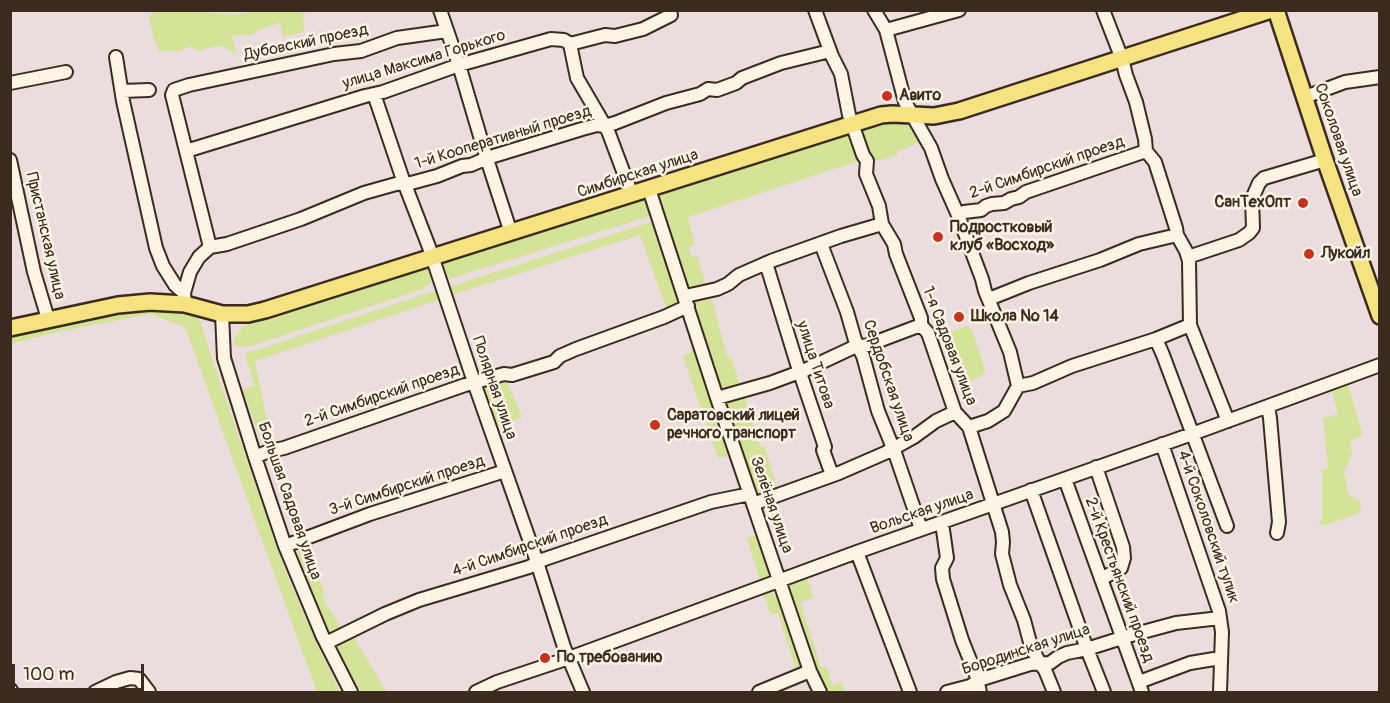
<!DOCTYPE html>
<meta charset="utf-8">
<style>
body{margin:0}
#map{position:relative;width:1390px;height:703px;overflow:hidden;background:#ebddde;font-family:Pangolin,sans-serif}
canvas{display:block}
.frame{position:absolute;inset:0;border:12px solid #3b2a1e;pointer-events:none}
.scale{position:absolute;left:12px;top:664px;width:132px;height:27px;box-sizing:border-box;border:3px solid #3b2a1e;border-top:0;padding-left:8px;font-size:18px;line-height:21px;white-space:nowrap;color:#3b2a1e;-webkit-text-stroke:4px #fcf5e5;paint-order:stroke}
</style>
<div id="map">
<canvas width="1390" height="703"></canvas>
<div class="frame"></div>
<div class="scale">100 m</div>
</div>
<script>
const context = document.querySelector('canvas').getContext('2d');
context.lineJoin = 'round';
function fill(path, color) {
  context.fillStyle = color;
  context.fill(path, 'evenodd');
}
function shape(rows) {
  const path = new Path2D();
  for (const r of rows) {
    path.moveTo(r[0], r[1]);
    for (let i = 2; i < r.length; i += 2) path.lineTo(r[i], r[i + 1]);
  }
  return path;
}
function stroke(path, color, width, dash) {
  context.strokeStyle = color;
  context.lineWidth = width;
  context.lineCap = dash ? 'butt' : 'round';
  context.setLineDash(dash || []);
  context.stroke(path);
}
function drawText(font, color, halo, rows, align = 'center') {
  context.font = font + ' Pangolin,sans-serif';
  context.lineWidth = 5;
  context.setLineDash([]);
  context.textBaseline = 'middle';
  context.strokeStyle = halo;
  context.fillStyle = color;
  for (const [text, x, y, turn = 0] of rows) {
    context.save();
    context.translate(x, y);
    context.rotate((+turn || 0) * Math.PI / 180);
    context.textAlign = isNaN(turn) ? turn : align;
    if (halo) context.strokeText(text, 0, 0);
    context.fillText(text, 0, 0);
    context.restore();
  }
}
const green = shape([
 [162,10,236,14,262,10,306,11,303,15,304,32,283,37,280,23,264,28,251,35,235,35,232,36,236,54,223,46,206,48,201,51,190,47,177,51,163,51,159,53,159,46,155,44,149,17,154,11],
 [885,121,903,123,911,126,918,131,924,140,897,152,897,155,882,160,869,160,860,129],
 [848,133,851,134,857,150,856,156,864,161,856,162,688,217,695,244,688,248,692,257,697,256,707,289,689,292,656,198,661,191],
 [643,198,647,201,651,214,650,216,449,279,446,279,439,261],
 [651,222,655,223,681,305,668,313,640,235,448,296,447,288,449,287],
 [429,265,433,277,431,282,423,289,251,346,242,347,237,346,233,343,234,339,241,329,252,321],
 [431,292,436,292,441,299,255,361,267,420,275,448,269,448,263,445,260,439,243,390,254,385,245,354],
 [710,293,727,356,731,357,741,388,721,391,690,298],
 [151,307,185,310,197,317,201,323,210,353,286,573,318,646,340,692,317,692,185,327,150,314,57,332,11,344,10,334,121,311],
 [967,326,972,330,985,371,982,376,967,382,961,379,947,338,948,335,950,332],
 [695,345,731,455,718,458,683,356,691,352],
 [504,377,511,390,522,417,494,427,481,386],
 [1347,382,1363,435,1350,442,1352,455,1344,471,1348,494,1360,501,1361,512,1327,525,1318,524,1322,519,1322,470,1328,468,1323,418,1336,415,1338,413,1331,388],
 [744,394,760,447,764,446,778,490,760,495,755,493,724,404,724,399],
 [758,534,772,572,771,577,760,581,747,538],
 [301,544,310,567,313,566,325,593,322,595,327,606,329,608,343,631,334,634,329,632,324,621,302,565,297,549,298,546],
 [807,577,813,598,800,602,821,667,827,668,833,685,841,682,845,692,824,692,814,669,788,590,792,583],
 [770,592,780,596,803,663,801,670,797,673,778,613,771,615,763,593],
 [352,634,387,692,361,692,338,649,338,644]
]);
const minor = shape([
 [440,10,459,65,485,153,511,233],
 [815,10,832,56,841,74,849,115,863,155,867,161,866,174,879,206,882,224,894,244,896,254,921,318,921,325,928,333,955,412,969,427,1002,532,1003,542,1002,554,1010,585,1024,620,1031,646,1040,664,1045,670,1054,692],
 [874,10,886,30,905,102,931,148,942,179,958,215,982,279,985,291,1010,352,1018,386],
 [1103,10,1122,59,1126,75,1136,102,1145,139,1146,151,1155,162,1176,228,1177,235,1186,251,1189,261,1190,325,1228,421],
 [886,30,959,10],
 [570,44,577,78,608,131,632,195],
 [116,57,123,101,156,248,163,266,175,285,184,293],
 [10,83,66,72],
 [122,91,149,90],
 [374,94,402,177,429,247,476,388,535,556,564,647,583,692],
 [1305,97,1345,82,1380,77],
 [186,151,365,96,383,92,459,65,551,39,564,40,570,44,605,35,615,36,643,29,671,15],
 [10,160,34,272,48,319],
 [649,189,717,398,810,671,820,692],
 [958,215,964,212,981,210,986,206,992,204,1004,203,1011,199,1019,197,1026,192,1146,151],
 [821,244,847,312,855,340,863,356,878,411,895,453,921,529],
 [210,247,172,95,174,90,189,85,334,54,361,51,397,38,447,31],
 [1188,257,1239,240,1249,233,1253,228,1252,199,1259,183,1264,178,1325,160],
 [766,263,797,364,825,447,823,450,832,475],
 [685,298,690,295,717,289,728,284,739,275,771,261,841,236,882,224],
 [989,299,1029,283,1100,260,1139,244,1177,235],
 [185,304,184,293,190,272,199,257,210,247,227,244,301,219,364,193,396,184,411,183,437,176,462,166,471,165,487,158,582,129,597,125,605,126,615,123,666,103,700,94,708,89,717,90,736,83,742,78,781,63,830,51],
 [222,314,224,358,255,457,285,546,322,635,351,692],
 [1156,339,1163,355,1227,526],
 [717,398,770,383,805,370,852,348,868,345,921,325],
 [1268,407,1270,418,1279,522,1277,533],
 [969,427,988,421,1004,411,1018,386,1033,383,1072,366,1156,339,1190,325],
 [1162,444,1219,611,1222,632,1220,692],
 [255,457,269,451,284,448,465,385,504,374,512,375,554,362,560,356,576,349,664,317,688,306],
 [1096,467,1123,547,1124,558,1121,568,1101,579],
 [1065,479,1142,692],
 [1031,490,1087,649,1104,692],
 [753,504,839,473,885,453,914,437,936,421,955,412],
 [941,522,943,530,947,558,942,568,943,579,962,640,976,675,980,692],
 [285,546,370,514,505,471],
 [857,552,910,692],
 [326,643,385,614,419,600,529,567,542,560,711,502,750,494],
 [1139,682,1190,663,1214,659,1220,661],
 [10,689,12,692],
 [95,692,116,682,130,678,139,679,149,692],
 [476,692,497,682,569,658,857,552,1192,434,1380,365],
 [759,692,810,671],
 [947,692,970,686,982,679,1030,664,1050,663,1058,657,1067,653,1087,649,1128,636,1176,623,1220,618]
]);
const major = shape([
 [1276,10,1325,160,1380,316],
 [10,328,118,305,150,302,185,304,222,314,248,314,265,310,881,115,892,114,934,116,959,111,1271,10]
]);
const markers = [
 [887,96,6,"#c8321e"],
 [1303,203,6,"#c8321e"],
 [938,237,6,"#c8321e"],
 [1309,254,6,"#c8321e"],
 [959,317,6,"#c8321e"],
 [655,425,6,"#c8321e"],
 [545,658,6,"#c8321e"]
];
const streetNames = [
 ["Дубовский проезд",306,43,-12],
 ["улица Максима Горького",424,60,-17],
 ["1-й Кооперативный проезд",503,138,-17],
 ["Соколовая улица",1338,140,71],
 ["2-й Симбирский проезд",1047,168,-19],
 ["Симбирская улица",638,174,-18],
 ["Пристанская улица",45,236,77],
 ["1-я Садовая улица",949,346,69],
 ["улица Титова",815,365,72],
 ["Сердобская улица",888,381,71],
 ["Полярная улица",494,388,71],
 ["2-й Симбирский проезд",382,396,-19],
 ["3-й Симбирский проезд",407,486,-18],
 ["Большая Садовая улица",289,501,71],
 ["Зелёная улица",771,505,71],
 ["Вольская улица",922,512,-19],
 ["4-й Соколовский тупик",1208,527,71],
 ["4-й Симбирский проезд",530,546,-19],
 ["2-й Крестьянский проезд",1119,580,70],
 ["Бородинская улица",1026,650,-18]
];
const poiNames = [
 ["Авито",899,96],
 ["СанТехОпт",1291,203,"right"],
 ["Подростковый",950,228],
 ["клуб «Восход»",950,246],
 ["Лукойл",1321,254],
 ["Школа № 14",971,317],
 ["Саратовский лицей",667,416],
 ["речного транспорт",667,434],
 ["По требованию",557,658]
];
fill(green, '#d3e397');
stroke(minor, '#3b2a1e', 16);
stroke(major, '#3b2a1e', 20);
stroke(minor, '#fcf5e5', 12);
stroke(major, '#f5e382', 15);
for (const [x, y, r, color] of markers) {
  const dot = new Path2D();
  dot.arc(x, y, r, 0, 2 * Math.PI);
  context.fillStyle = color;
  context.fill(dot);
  stroke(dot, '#fcf5e5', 2);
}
drawText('16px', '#3b2a1e', '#fcf5e5', streetNames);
drawText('bold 16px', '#3b2a1e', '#fcf5e5', poiNames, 'left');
</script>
